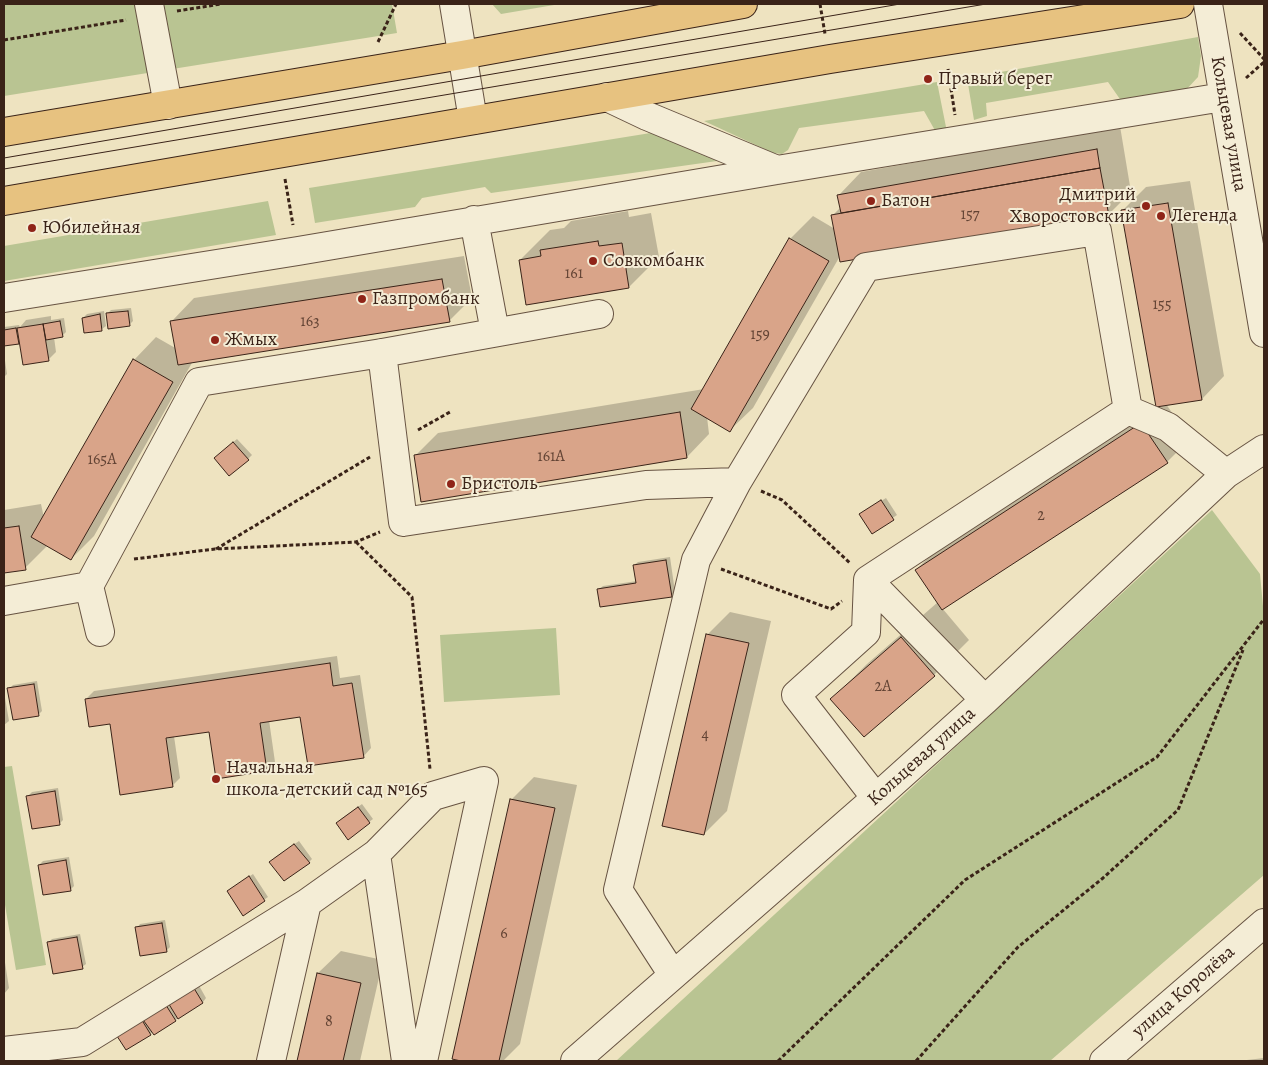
<!DOCTYPE html>
<meta charset="utf-8">
<style>
body{margin:0}
#map{position:relative;width:1268px;height:1065px;overflow:hidden;background:#eee3c0;font-family:Alegreya,serif}
canvas{display:block}
.frame{position:absolute;inset:0;border:5px solid #3a2318;pointer-events:none}
</style>
<div id="map">
<canvas width="1268" height="1065"></canvas>
<div class="frame"></div>
</div>
<script>
const context = document.querySelector('canvas').getContext('2d');
context.lineJoin = 'round';
function fill(path, color) {
  context.fillStyle = color;
  context.fill(path, 'evenodd');
}
function shape(rows) {
  const path = new Path2D();
  for (const r of rows) {
    path.moveTo(r[0], r[1]);
    for (let i = 2; i < r.length; i += 2) path.lineTo(r[i], r[i + 1]);
  }
  return path;
}
function stroke(path, color, width, dash) {
  context.strokeStyle = color;
  context.lineWidth = width;
  context.lineCap = dash ? 'butt' : 'round';
  context.setLineDash(dash || []);
  context.stroke(path);
}
function drawText(font, color, halo, rows, align = 'center') {
  context.font = font + ' Alegreya,serif';
  context.lineWidth = 4;
  context.setLineDash([]);
  context.textBaseline = 'middle';
  context.strokeStyle = halo;
  context.fillStyle = color;
  for (const [text, x, y, turn = 0] of rows) {
    context.save();
    context.translate(x, y);
    context.rotate((+turn || 0) * Math.PI / 180);
    context.textAlign = isNaN(turn) ? turn : align;
    if (halo) context.strokeText(text, 0, 0);
    context.fillText(text, 0, 0);
    context.restore();
  }
}
const green = shape([
 [4,4,392,4,397,33,4,96],
 [492,4,560,4,501,14],
 [1198,37,1201,56,1198,77,1185,91,1122,102,1108,82,986,103,987,116,974,120,967,78],
 [937,82,947,132,937,134,924,111,799,128,788,150,782,154,773,153,704,121],
 [663,131,724,160,491,193,485,187,422,198,415,207,315,223,309,188],
 [268,201,276,235,4,281,4,246],
 [1212,510,1260,574,1264,617,1264,875,1050,1061,616,1061],
 [556,628,560,695,444,702,440,635],
 [12,766,46,965,16,970,4,899,4,767]
]);
const shadow = shape([
 [1120,126,1131,192,1108,215,840,256,753,408,730,430,707,417,709,434,687,457,415,456,438,433,704,389,790,239,813,216,835,229,833,215,841,207,839,195,861,172],
 [1190,181,1224,376,1202,399,1166,404,1190,439,1167,462,942,608,969,640,934,675,864,736,832,699,867,664,938,602,916,570,939,547,1157,405,1123,210,1146,187],
 [628,211,629,217,651,213,659,257,629,287,520,260,550,230,564,228,571,221],
 [464,256,472,298,449,321,193,361,94,536,71,559,48,545,25,568,4,572,4,510,41,504,44,518,134,360,156,337,177,349,172,321,194,298],
 [131,308,133,321,129,325,107,314,111,310],
 [104,311,106,326,102,329,85,332,83,318,87,314],
 [51,316,51,320,64,318,66,332,62,336,54,337,56,352,48,360,20,340,18,342,4,345,4,327,19,325,20,327,26,320],
 [4,354,7,374,4,377],
 [237,439,252,455,248,459,219,454],
 [886,498,897,515,872,532,865,511],
 [670,557,675,592,671,596,599,589,603,586,637,581,634,565,638,562],
 [730,612,771,621,727,811,704,834,707,635],
 [337,656,340,678,360,675,371,748,363,757,301,716,269,720,275,762,267,770,217,777,210,731,174,736,180,778,172,786,86,699,94,691],
 [37,681,42,711,38,715,9,689,13,685],
 [4,692,9,721,4,725],
 [534,777,577,785,520,1044,503,1061,468,1061,454,1058,511,800],
 [58,788,63,820,60,823,28,796,32,792],
 [362,804,373,819,348,838,341,819],
 [299,841,312,859,309,862,274,858],
 [69,857,74,886,70,890,39,865,43,861],
 [253,874,268,897,244,914,232,888],
 [165,920,170,947,166,951,137,928,140,924],
 [80,934,86,964,82,967,48,943,52,939],
 [341,951,383,960,360,1061,299,1061,318,973],
 [4,956,9,988,4,994],
 [197,982,206,998,203,1002,154,1034,153,1032,127,1049,117,1033],
 [1264,1058,1264,1061,1238,1061]
]);
const building = shape([
 [1097,149,1100,168,841,213,837,195,1097,149],
 [1100,168,1109,216,840,262,831,215,1100,168],
 [1168,203,1202,400,1156,407,1121,210,1168,203],
 [789,238,829,261,730,432,691,409,789,238],
 [598,241,599,246,622,243,629,288,526,305,519,260,541,256,540,250,598,241],
 [442,279,450,322,178,365,170,321,442,279],
 [128,311,130,326,108,329,106,313,128,311],
 [100,314,102,331,84,333,82,318,100,314],
 [60,321,63,337,46,340,43,324,60,321],
 [43,324,49,361,23,365,17,328,43,324],
 [16,328,19,344,4,346,4,330,16,328],
 [133,359,173,382,71,560,31,537,133,359],
 [680,412,687,458,421,502,414,455,680,412],
 [1141,423,1168,463,942,610,915,570,1141,423],
 [233,442,249,460,229,476,214,458,233,442],
 [881,500,894,520,872,534,859,514,881,500],
 [19,526,26,570,4,573,4,528,19,526],
 [666,560,672,597,600,607,597,589,636,583,633,565,666,560],
 [706,634,749,643,704,835,662,826,706,634],
 [901,637,935,676,864,737,830,699,901,637],
 [330,663,333,686,352,683,364,758,308,766,300,717,260,723,267,771,216,779,209,732,166,738,173,787,120,795,110,724,89,727,85,699,330,663],
 [34,684,39,716,13,720,7,688,34,684],
 [55,791,60,825,32,829,26,796,55,791],
 [510,799,555,808,499,1061,461,1061,452,1059,510,799],
 [358,807,370,823,348,840,336,823,358,807],
 [294,844,310,863,284,881,269,862,294,844],
 [66,860,71,891,43,895,38,865,66,860],
 [249,876,265,901,243,916,227,891,249,876],
 [162,923,167,952,140,956,135,927,162,923],
 [77,937,83,969,53,974,47,942,77,937],
 [317,973,361,983,343,1061,297,1061,317,973],
 [192,985,203,1003,178,1019,167,1001,192,985],
 [164,1002,176,1021,154,1035,141,1017,164,1002],
 [140,1017,151,1035,126,1050,115,1033,140,1017]
]);
const path = shape([
 [820,4,825,34],
 [177,11,221,4],
 [1240,33,1264,59],
 [4,40,126,20],
 [378,42,396,4],
 [948,69,955,115],
 [1246,78,1264,62],
 [285,179,293,225],
 [418,430,450,412],
 [761,491,782,500,850,563],
 [356,542,412,597,430,769],
 [216,549,370,457],
 [134,559,215,549,356,542,380,532],
 [721,569,831,609,842,601],
 [778,1061,965,880,1157,757,1264,619],
 [916,1061,1018,947,1103,878,1178,810,1243,650]
]);
const minor = shape([
 [149,4,168,105],
 [454,4,473,120],
 [1208,4,1264,333],
 [607,97,647,116,777,170],
 [474,220,495,332],
 [4,298,298,251,777,170,1223,97],
 [382,353,403,522,646,485,737,482],
 [1128,410,1168,427,1226,474],
 [868,580,985,700],
 [89,586,100,632],
 [4,601,89,586,199,382,382,353,599,314],
 [376,854,406,1061],
 [673,975,618,890,696,560,737,482,866,267,1097,231,1128,410,868,580,866,632,796,695,876,798],
 [4,1051,82,1042,307,903,376,854,433,796,484,781,423,1061],
 [271,1061,307,903],
 [575,1061,876,798,985,700,1226,474,1264,449],
 [1104,1061,1264,923]
]);
const highway = shape([
 [4,132,462,55,743,4],
 [4,201,830,59,1180,4]
]);
const tram = shape([
 [4,158,900,4],
 [4,169,986,4]
]);
const markers = [
 [928,79,5,"#8f2418"],
 [871,201,5,"#8f2418"],
 [1146,206,5,"#8f2418"],
 [1161,216,5,"#8f2418"],
 [32,228,5,"#8f2418"],
 [593,261,5,"#8f2418"],
 [362,299,5,"#8f2418"],
 [215,340,5,"#8f2418"],
 [451,484,5,"#8f2418"],
 [216,779,5,"#8f2418"]
];
const numberNames = [
 ["157",970,215],
 ["161",574,274],
 ["155",1162,305],
 ["163",310,322],
 ["159",760,335],
 ["161А",551,457],
 ["165А",102,460],
 ["2",1041,516],
 ["2А",883,687],
 ["4",705,735],
 ["6",504,934],
 ["8",329,1022]
];
const poiNames = [
 ["Правый берег",938,79],
 ["Дмитрий",1136,195,"right"],
 ["Хворостовский",1136,217,"right"],
 ["Батон",881,201],
 ["Легенда",1171,216],
 ["Юбилейная",42,228],
 ["Совкомбанк",603,261],
 ["Газпромбанк",372,299],
 ["Жмых",225,340],
 ["Бристоль",461,484],
 ["Начальная",226,768],
 ["школа-детский сад №165",226,790]
];
const streetNames = [
 ["Кольцевая улица",1228,124,80],
 ["Кольцевая улица",922,757,-42],
 ["улица Королёва",1184,992,-41]
];
fill(green, '#b9c492');
fill(shadow, '#0003');
fill(building, '#d9a489');
stroke(building, '#3a2318', 1);
stroke(minor, '#675342', 30);
stroke(highway, '#3a2318', 30);
stroke(path, '#3a2318', 3, [4, 2.5]);
stroke(minor, '#f4edd6', 28);
stroke(highway, '#e7c280', 28);
stroke(tram, '#3a2318', 1);
for (const [x, y, r, color] of markers) {
  const dot = new Path2D();
  dot.arc(x, y, r, 0, 2 * Math.PI);
  context.fillStyle = color;
  context.fill(dot);
  stroke(dot, '#f4edd6', 2);
}
drawText('16px', '#624334', null, numberNames);
drawText('19px', '#3a2318', '#f4edd6', poiNames, 'left');
drawText('19px', '#3a2318', '#f4edd6', streetNames);
</script>
